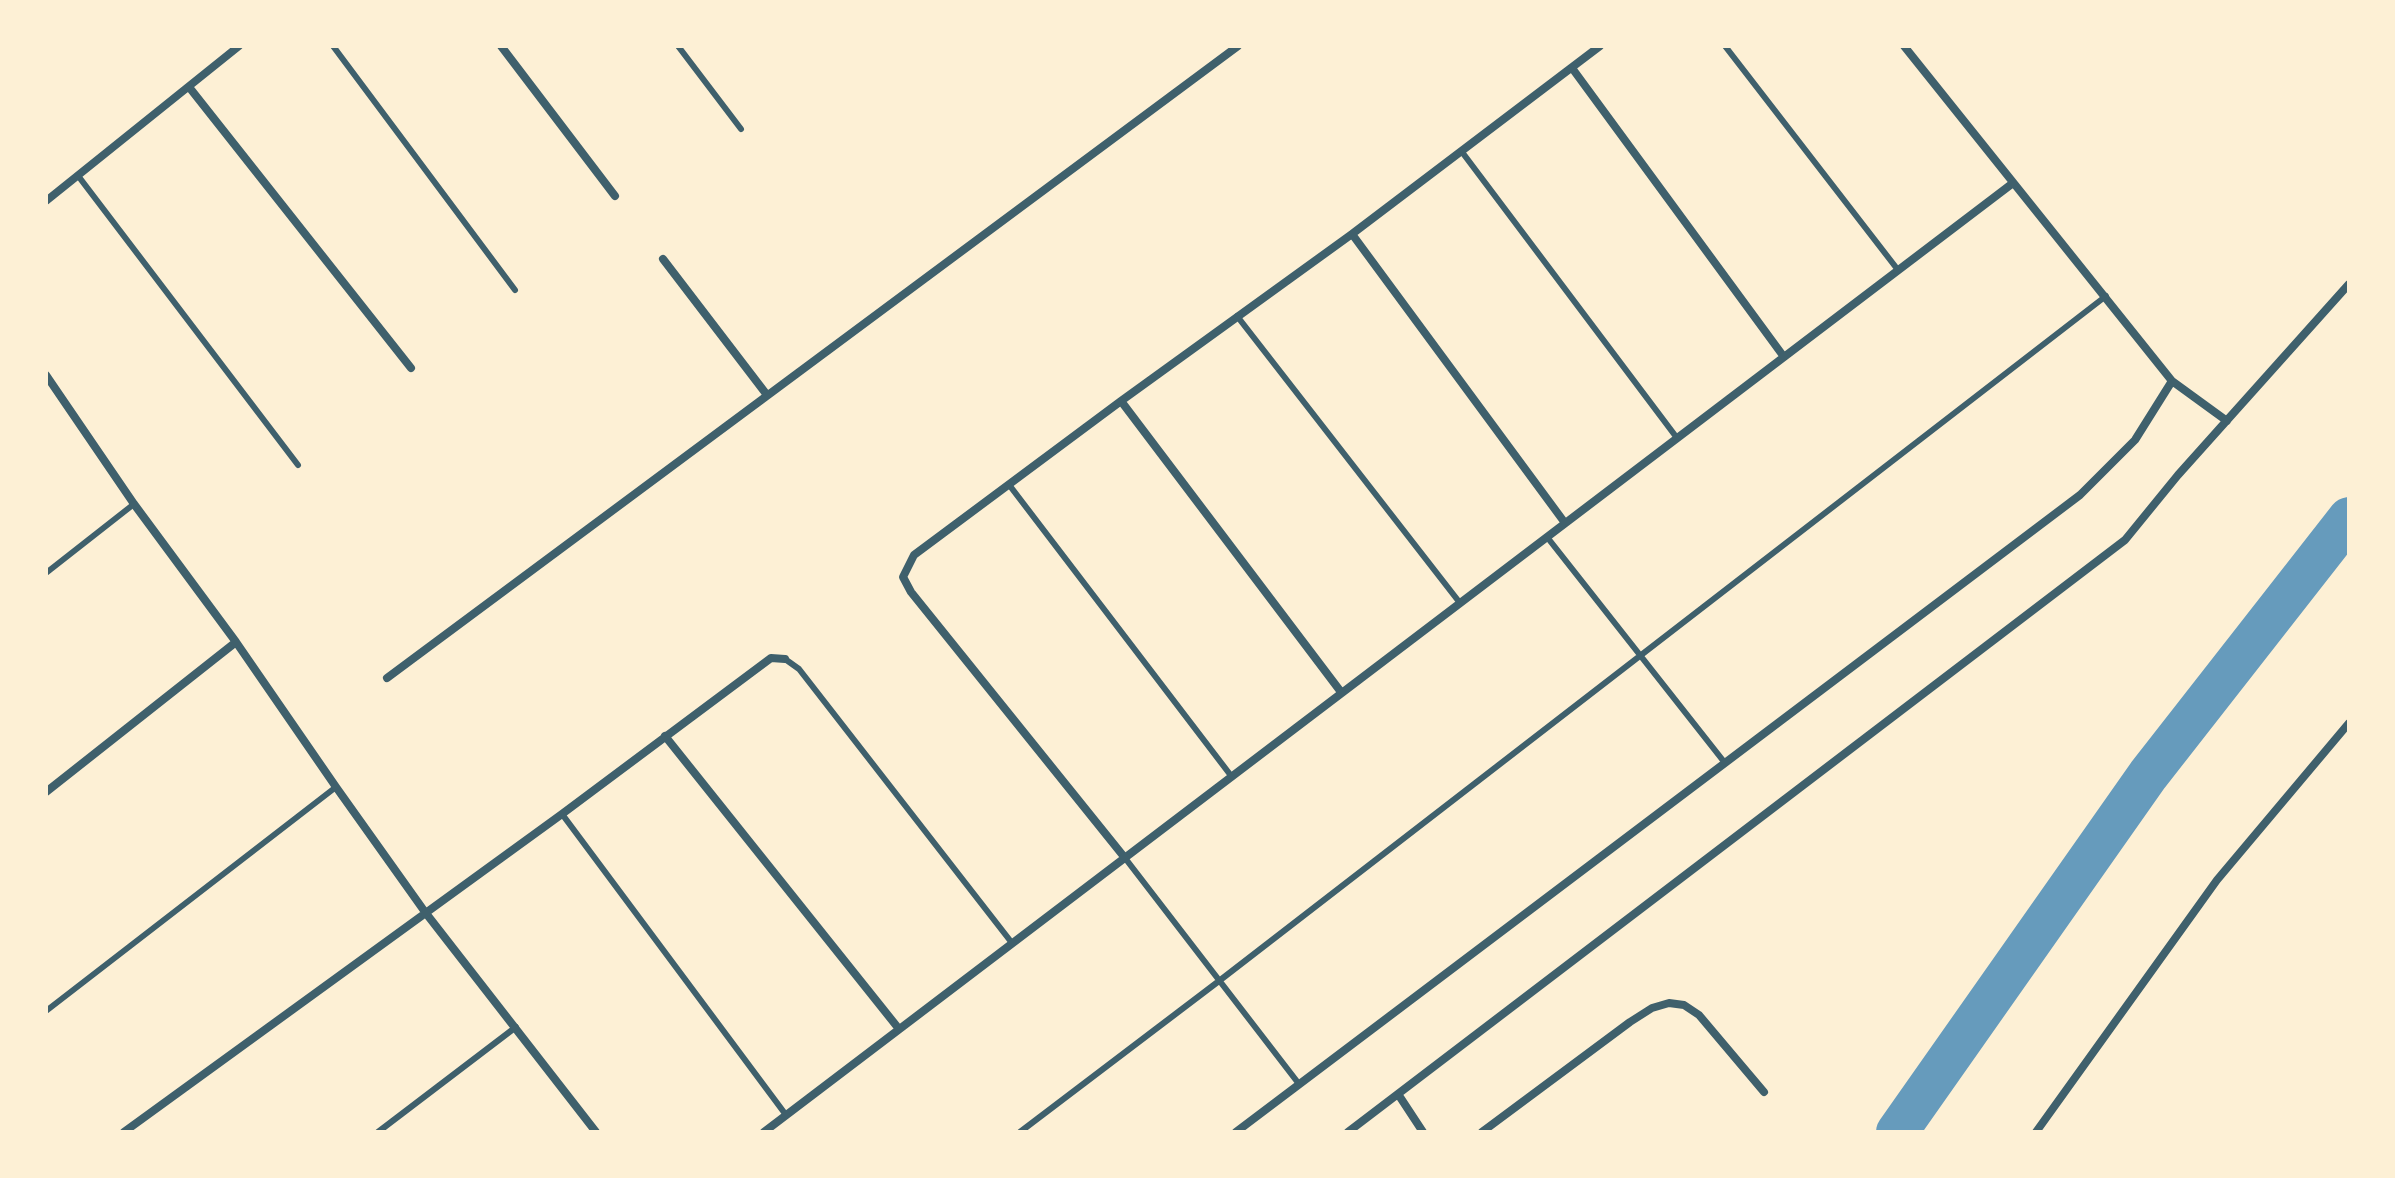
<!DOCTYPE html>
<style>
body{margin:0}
#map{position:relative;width:2395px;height:1178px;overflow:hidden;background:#fdf0d5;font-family:Commissioner,sans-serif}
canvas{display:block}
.frame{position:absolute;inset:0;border:48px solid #fdf0d5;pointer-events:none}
</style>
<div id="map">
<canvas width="2395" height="1178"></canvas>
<div class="frame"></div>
</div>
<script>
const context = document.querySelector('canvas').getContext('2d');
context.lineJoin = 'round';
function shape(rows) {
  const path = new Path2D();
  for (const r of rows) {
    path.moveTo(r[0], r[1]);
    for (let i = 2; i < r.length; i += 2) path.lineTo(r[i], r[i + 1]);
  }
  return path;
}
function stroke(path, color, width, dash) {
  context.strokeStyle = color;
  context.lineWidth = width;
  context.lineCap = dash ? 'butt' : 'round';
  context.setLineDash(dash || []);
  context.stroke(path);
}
const canal = shape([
 [1897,1132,2148,775,2349,518]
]);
const service = shape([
 [333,46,515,290],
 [678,46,741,129],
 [1725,46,1898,270],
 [1462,152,1677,438],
 [79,177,298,465],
 [1237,316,1460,603],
 [1010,486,1232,777],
 [1547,537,1725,763],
 [46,573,134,504],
 [785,659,799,669,1012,943],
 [562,814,786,1115],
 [1125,858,1299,1084],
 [46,1011,336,787],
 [378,1132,516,1027],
 [1020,1132,1219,981,2106,296]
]);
const minor = shape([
 [501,46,615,196],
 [1904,46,2172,381,2227,421],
 [1572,68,1784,357],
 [189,87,411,368],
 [46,201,239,46],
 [1352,234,1565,523],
 [663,259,767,395],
 [46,375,134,504,236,642,336,787,425,912,596,1132],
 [1121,401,1341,692],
 [387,678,1238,46],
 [665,736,899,1029],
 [46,792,236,642],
 [1125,858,911,592,903,577,914,555,1121,401,1352,234,1600,46],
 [1398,1094,1423,1132],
 [124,1132,562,814,771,658,785,659],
 [764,1132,2013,183],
 [1236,1132,2080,495,2135,440,2172,381],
 [1348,1132,2125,540,2178,475,2349,284],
 [1482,1132,1630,1022,1652,1008,1669,1003,1684,1005,1699,1015,1764,1092],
 [2036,1132,2217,880,2349,723]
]);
stroke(canal, '#669bbc', 42);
stroke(service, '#3f606c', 6);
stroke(minor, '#3f606c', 8);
</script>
